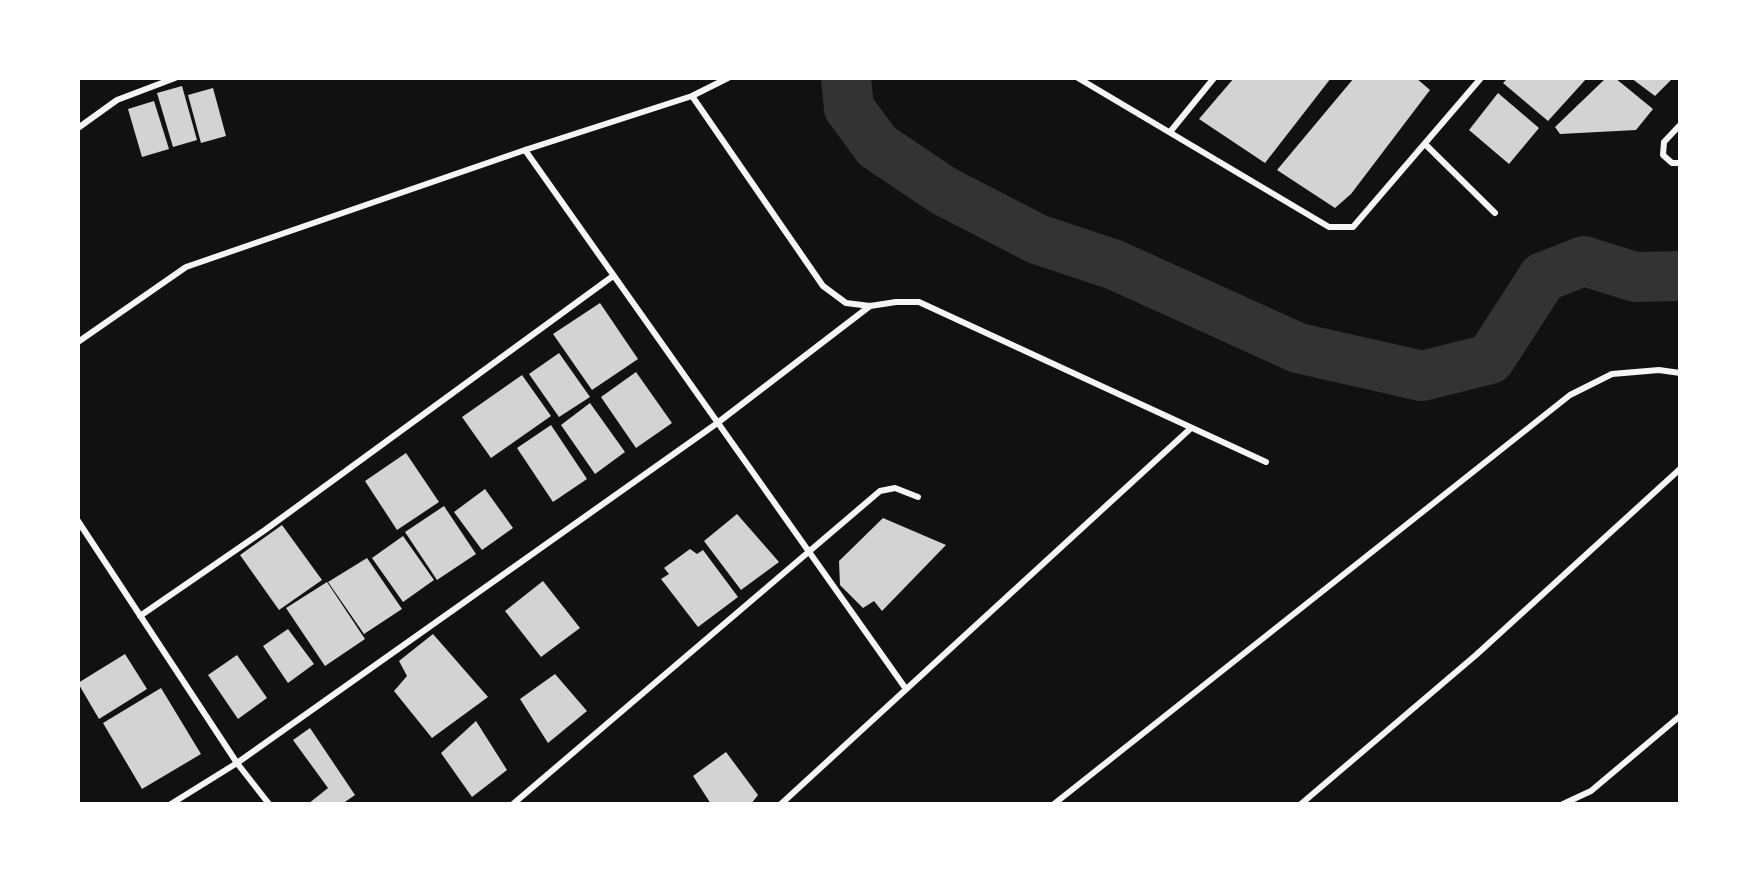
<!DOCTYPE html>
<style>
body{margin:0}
#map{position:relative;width:1758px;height:882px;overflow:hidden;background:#111;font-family:"Zilla Slab",serif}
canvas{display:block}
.frame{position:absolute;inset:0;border:80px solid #fff;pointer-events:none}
</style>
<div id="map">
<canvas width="1758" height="882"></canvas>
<div class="frame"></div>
</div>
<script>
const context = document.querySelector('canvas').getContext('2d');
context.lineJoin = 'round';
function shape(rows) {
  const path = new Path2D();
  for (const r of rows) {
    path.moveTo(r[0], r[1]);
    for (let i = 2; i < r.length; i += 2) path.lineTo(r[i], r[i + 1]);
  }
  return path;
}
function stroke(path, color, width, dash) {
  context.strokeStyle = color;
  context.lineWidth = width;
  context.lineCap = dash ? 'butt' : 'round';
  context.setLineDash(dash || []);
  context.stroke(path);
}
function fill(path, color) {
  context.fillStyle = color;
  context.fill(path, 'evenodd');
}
const river = shape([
 [846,78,849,108,877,146,944,191,1037,239,1115,265,1298,348,1422,376,1490,359,1543,277,1584,261,1635,277,1680,276]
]);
const building = shape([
 [1234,78,1331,78,1265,163,1199,119],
 [1354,78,1416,78,1430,90,1351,194,1335,208,1277,170],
 [1508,78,1587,78,1548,121,1503,83],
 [1606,78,1615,78,1653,109,1636,130,1560,134,1555,127],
 [1631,78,1673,78,1655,96],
 [182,86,197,140,173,147,157,93],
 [213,88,226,136,201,143,188,95],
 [1498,93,1539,128,1509,164,1469,130],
 [154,101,169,149,142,157,128,109],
 [600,303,638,359,592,390,553,334],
 [559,353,590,397,559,417,529,374],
 [636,372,672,423,636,448,601,397],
 [522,375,551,416,491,458,462,417],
 [590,403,625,452,595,474,561,425],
 [551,425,587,479,553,502,517,448],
 [406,453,439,502,397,530,365,481],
 [485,489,513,528,482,550,454,512],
 [444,506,476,554,437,580,405,532],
 [737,514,779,562,741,590,704,541],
 [883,518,946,545,882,611,874,601,863,608,840,585,839,561],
 [282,525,322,580,279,610,240,555],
 [403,536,434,580,403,602,372,558],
 [690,549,697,554,703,550,738,597,698,627,661,579,669,574,664,568],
 [367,558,402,609,364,634,328,582],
 [543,581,580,628,541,657,505,611],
 [327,582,365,639,325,666,286,608],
 [288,629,314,664,288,683,263,646],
 [433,634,488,697,432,738,394,691,407,676,399,661],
 [125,654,147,689,99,719,78,683],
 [237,655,267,698,238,719,208,675],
 [555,674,587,711,548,743,520,699],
 [161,688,201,754,142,789,103,723],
 [476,721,507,770,472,797,441,753],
 [310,728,355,795,342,804,308,804,328,788,293,740],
 [726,752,758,795,751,804,711,804,693,776]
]);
const minor = shape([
 [1078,78,1329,227,1353,227,1481,78],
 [692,96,823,286,846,303,870,306,896,302,919,302,1266,462],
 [1680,125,1664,142,1663,155,1672,163,1680,163],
 [78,128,117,100,175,78],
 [1170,132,1214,78],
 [1425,144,1495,213],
 [525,150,906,689],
 [78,342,186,267,525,150,692,96,728,78],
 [78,521,237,763,269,804],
 [140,616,265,530,613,276],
 [171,804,237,763,716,424,870,306],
 [513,804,880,491,895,488,918,497],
 [781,804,1190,429],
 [1054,804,1570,395,1612,374,1659,370,1680,373],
 [1301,804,1476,655,1680,469],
 [1563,804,1591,791,1680,716]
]);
stroke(river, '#333', 50);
fill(building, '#d3d3d3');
stroke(minor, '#f5f5f5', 6);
</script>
